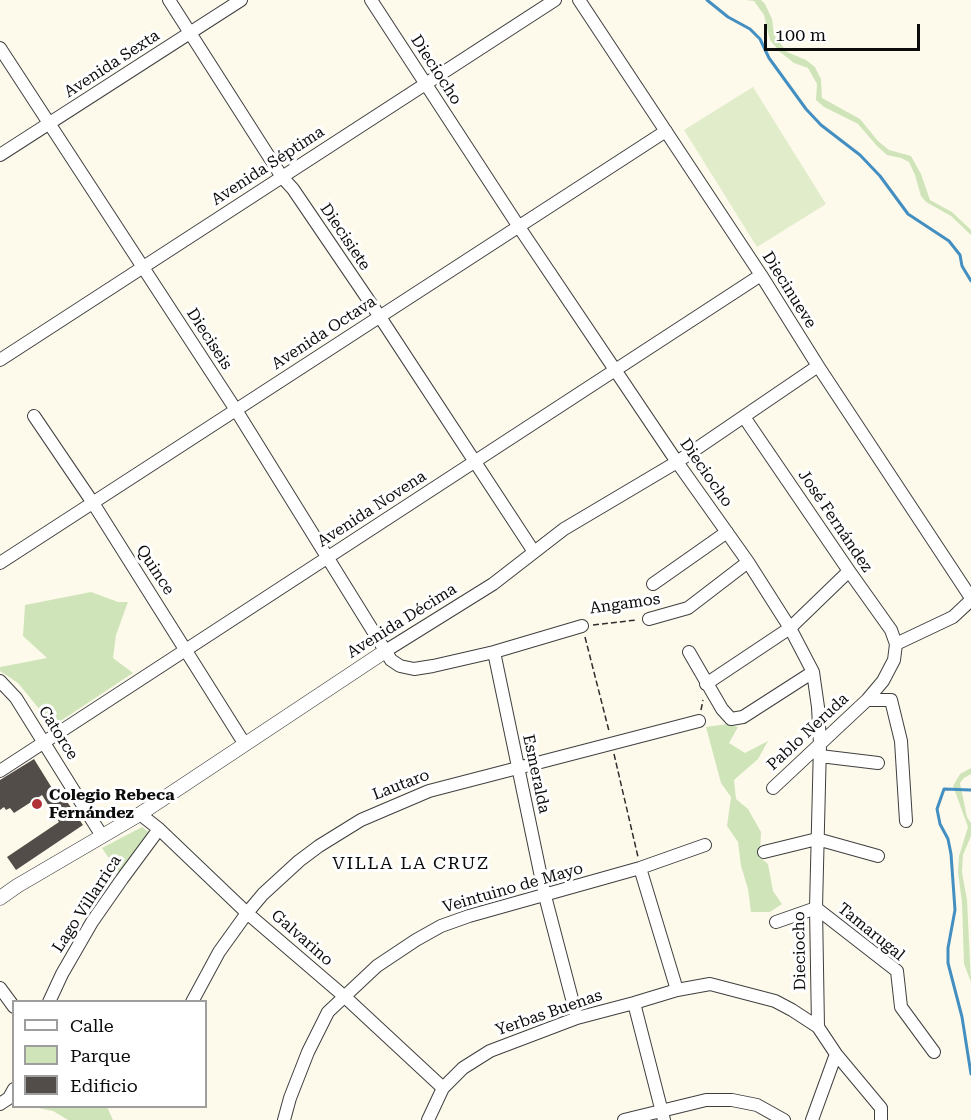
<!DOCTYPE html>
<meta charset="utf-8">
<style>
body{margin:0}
#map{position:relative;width:971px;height:1120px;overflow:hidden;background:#fdfaec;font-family:"Roboto Serif",serif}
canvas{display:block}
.legend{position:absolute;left:12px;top:1000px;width:195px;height:108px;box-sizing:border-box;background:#fff;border:2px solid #9e9e9e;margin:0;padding:8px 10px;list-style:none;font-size:18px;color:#0c0c0c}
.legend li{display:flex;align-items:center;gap:12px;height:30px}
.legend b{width:30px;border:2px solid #9e9e9e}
.scale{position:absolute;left:764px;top:24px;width:156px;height:27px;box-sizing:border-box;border:3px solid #0c0c0c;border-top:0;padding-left:8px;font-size:18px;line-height:21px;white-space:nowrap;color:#0c0c0c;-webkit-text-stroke:4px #fff;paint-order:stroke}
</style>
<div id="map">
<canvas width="971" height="1120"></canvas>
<ul class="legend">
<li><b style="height:8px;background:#fff"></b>Calle</li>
<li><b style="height:16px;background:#d0e4b9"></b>Parque</li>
<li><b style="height:16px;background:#534d49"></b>Edificio</li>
</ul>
<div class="scale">100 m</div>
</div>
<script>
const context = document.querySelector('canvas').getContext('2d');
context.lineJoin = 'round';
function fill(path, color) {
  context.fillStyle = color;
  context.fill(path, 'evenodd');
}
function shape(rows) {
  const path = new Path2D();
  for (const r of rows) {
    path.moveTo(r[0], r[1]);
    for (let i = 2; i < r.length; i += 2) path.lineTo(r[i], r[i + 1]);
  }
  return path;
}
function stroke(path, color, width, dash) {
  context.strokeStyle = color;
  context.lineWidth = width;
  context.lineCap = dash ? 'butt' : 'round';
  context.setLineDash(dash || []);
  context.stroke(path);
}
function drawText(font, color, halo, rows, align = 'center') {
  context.font = font + ' "Roboto Serif",serif';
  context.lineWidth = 6;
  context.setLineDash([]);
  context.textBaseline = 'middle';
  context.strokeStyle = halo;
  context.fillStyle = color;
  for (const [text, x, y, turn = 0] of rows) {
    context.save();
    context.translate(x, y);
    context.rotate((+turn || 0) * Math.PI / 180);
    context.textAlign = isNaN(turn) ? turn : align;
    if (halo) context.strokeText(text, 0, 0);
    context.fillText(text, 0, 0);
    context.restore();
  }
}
const green = shape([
 [745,0,761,0,765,4,772,19,774,35,787,52,806,60,815,67,821,79,822,98,860,119,878,141,889,150,911,156,921,174,930,200,952,212,971,230,971,235,951,216,926,202,921,196,915,175,909,162,901,158,887,155,877,146,858,124,824,107,816,100,817,84,808,68,794,63,780,52,770,40,764,15,754,1],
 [91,592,118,602,128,602,116,635,113,658,133,673,53,726,18,683,0,671,0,667,47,658,23,636,25,605],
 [727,724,738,727,729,743,745,753,768,741,758,759,734,780,736,799,748,809,761,832,760,857,768,864,773,891,782,904,770,912,751,912,748,889,741,866,738,842,727,826,731,797,721,783,706,727],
 [971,768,971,774,964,778,960,783,967,817,971,823,971,836,963,855,962,872,967,900,971,982,964,964,962,903,958,872,959,856,968,827,953,786,960,774],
 [142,827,151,834,121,876,102,848],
 [33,1107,107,1107,113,1120,68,1120,53,1111]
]);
const pitch = shape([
 [753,87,826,204,757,247,684,130]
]);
const stream = shape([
 [707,0,728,17,750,29,760,39,769,58,806,109,821,125,860,155,880,176,908,214,949,241,960,255,962,266,971,281],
 [971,790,944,789,937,809,940,824,948,839,951,854,955,910,948,948,948,963,962,1017,971,1074]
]);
const building = shape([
 [34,759,55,793,59,790,83,825,16,870,7,857,59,822,42,795,14,813,10,808,6,810,4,807,0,810,0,780]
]);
const path = shape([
 [593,625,636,620],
 [585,637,609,731],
 [701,710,703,700],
 [614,754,638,857]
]);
const minor = shape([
 [169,0,282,177,293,189,380,317,534,552],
 [371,0,519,227,677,462,748,562,790,628,813,672,818,707,820,744,816,908,818,1027],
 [579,0,761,275,818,366,971,598],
 [0,48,236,410,391,660,400,666,414,669,433,666,494,652,582,626],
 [0,155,241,0],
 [0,360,555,0],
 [34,416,93,503,244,743],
 [744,417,849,571,891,630,896,644,894,660,883,681,867,700,773,788],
 [0,563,666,131],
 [653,584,727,532],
 [649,619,688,608,748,562],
 [896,644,953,617,971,600],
 [387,650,493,584,564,529,677,462,818,366],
 [494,652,545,896,577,1018],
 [689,652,722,709,731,719,743,717,813,672],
 [0,681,16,698,102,836],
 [706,684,790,628,849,571],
 [867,700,891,700,901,741,906,821],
 [820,756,878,763],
 [0,771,761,275],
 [140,814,159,829,247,913,345,997,443,1088],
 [764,852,817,839,878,856],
 [640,868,677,990],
 [776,922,816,908,897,971,901,1007,934,1052],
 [0,988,14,1007],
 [49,1002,62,974,92,922,122,879,159,829],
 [192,1002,219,952,247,913,263,894,299,861,319,846,361,820,429,791,699,721],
 [634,1003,664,1120],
 [836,1054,881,1108,881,1120],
 [0,1104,9,1098,14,1089],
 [284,1120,290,1098,308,1052,328,1012,377,966,416,940,441,926,469,916,640,868,705,845],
 [428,1120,443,1088,463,1068,490,1051,577,1018,634,1003,677,990,710,984,775,1001,792,1010,818,1027,836,1054,812,1120],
 [624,1120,706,1100,732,1100,757,1105,784,1120]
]);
const tertiary = shape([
 [0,898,17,886,140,814,387,650]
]);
const markers = [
 [37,804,6,"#af3137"]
];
const streetNames = [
 ["Avenida Sexta",112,64,-33],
 ["Dieciocho",436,70,57],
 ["Avenida Séptima",268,166,-33],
 ["Diecisiete",345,237,56],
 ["Diecinueve",789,290,58],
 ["Avenida Octava",324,333,-33],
 ["Dieciseis",209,339,57],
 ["Dieciocho",706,473,55],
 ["Avenida Novena",372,509,-33],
 ["José Fernández",835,521,56],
 ["Quince",155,570,57],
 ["Angamos",625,604,-8],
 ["Avenida Décima",402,621,-32],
 ["Pablo Neruda",808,732,-43],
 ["Catorce",58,733,58],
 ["Esmeralda",536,774,78],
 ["Lautaro",401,785,-21],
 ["Veintuino de Mayo",513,888,-16],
 ["Lago Villarrica",87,904,-57],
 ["Tamarugal",871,932,39],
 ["Galvarino",302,938,41],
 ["Dieciocho",800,951,-91],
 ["Yerbas Buenas",549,1013,-19]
];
const poiNames = [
 ["Colegio Rebeca",49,795],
 ["Fernández",49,813]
];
const neighbourhoodNames = [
 ["VILLA LA CRUZ",411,864]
];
fill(green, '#d0e4b9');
fill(pitch, '#e1ecca');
stroke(stream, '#438fc1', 3);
fill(building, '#534d49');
stroke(minor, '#3f3f3f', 14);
stroke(tertiary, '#3f3f3f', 15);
stroke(path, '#2e2e2e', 1.5, [6, 3]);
stroke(minor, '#fff', 12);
stroke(tertiary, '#fff', 14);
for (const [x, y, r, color] of markers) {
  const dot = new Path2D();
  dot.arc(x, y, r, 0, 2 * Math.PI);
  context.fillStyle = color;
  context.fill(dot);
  stroke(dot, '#fff', 2);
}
drawText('16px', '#0c0c0c', '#fff', streetNames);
drawText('bold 16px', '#0c0c0c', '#fff', poiNames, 'left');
context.letterSpacing = '1.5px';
drawText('18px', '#0c0c0c', '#fff', neighbourhoodNames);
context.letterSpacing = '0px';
</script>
